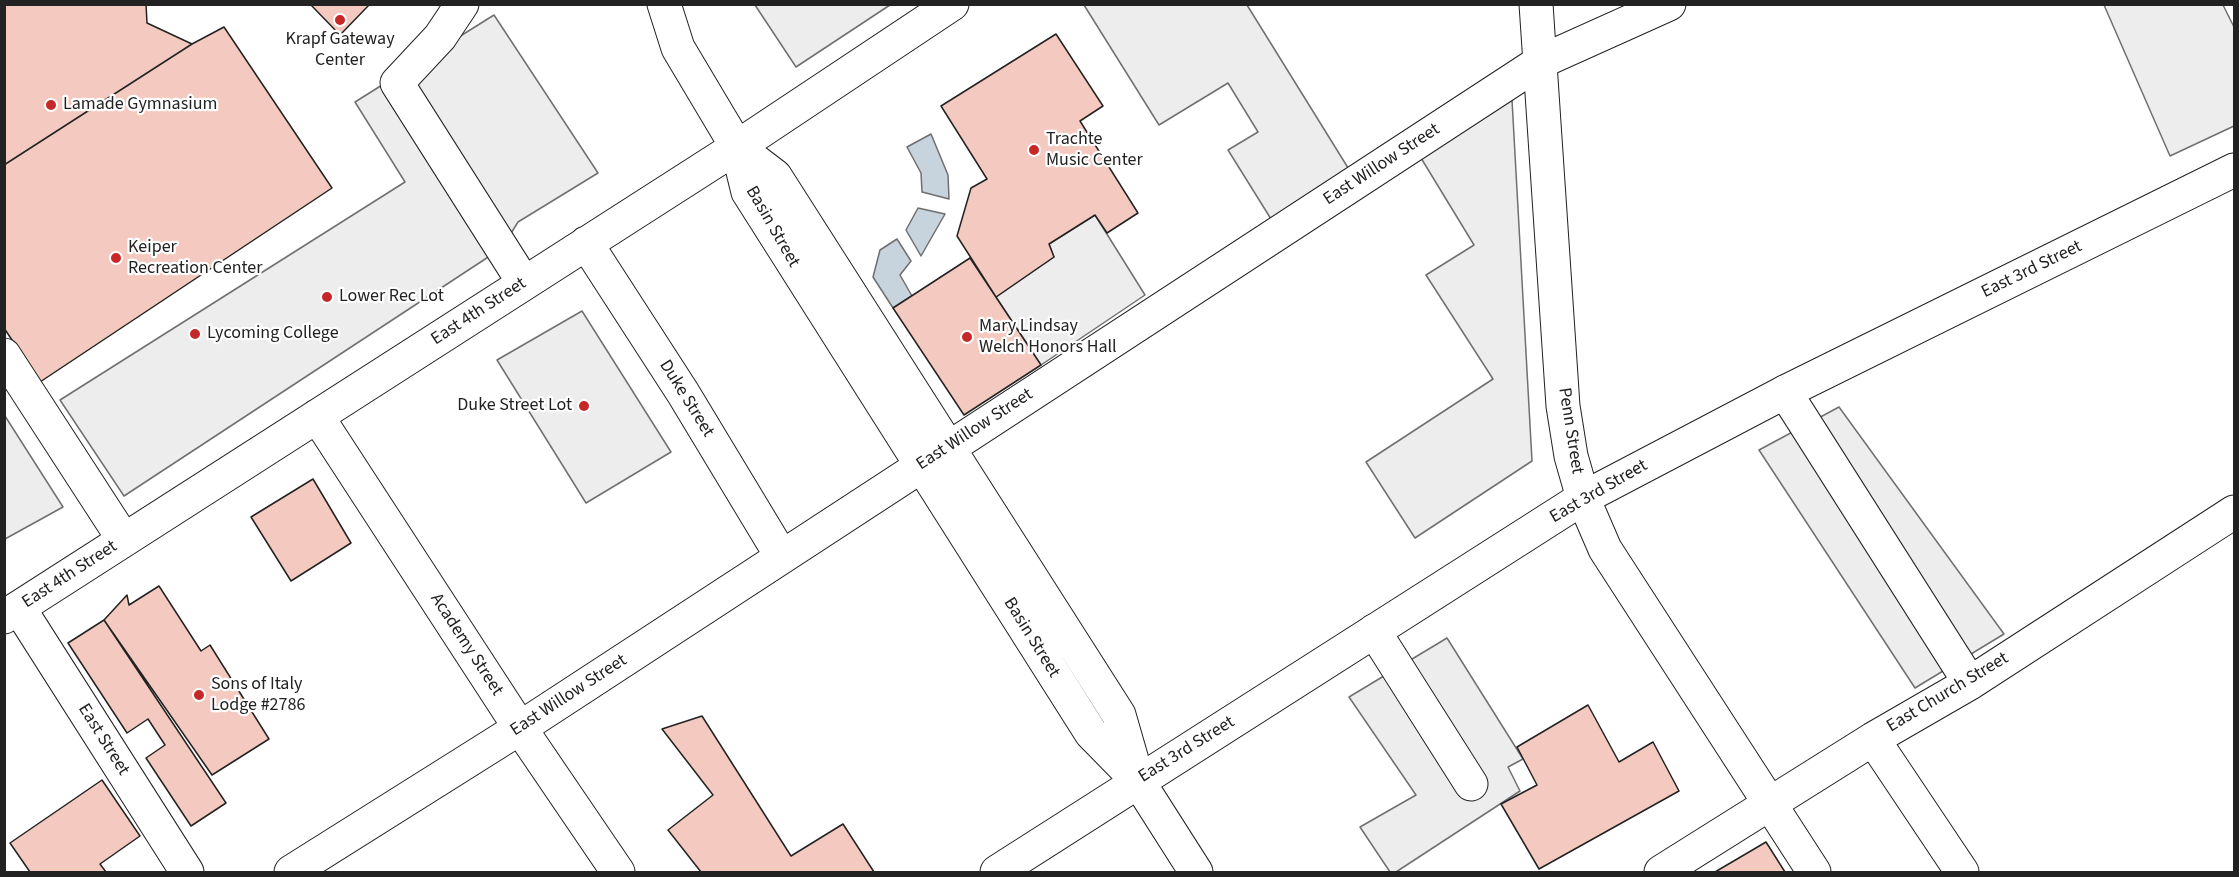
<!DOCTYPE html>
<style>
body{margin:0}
#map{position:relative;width:2239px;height:877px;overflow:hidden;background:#fff;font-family:"Source Sans 3",sans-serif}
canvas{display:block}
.frame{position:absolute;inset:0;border:6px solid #222;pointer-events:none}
</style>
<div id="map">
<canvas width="2239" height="877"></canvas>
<div class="frame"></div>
</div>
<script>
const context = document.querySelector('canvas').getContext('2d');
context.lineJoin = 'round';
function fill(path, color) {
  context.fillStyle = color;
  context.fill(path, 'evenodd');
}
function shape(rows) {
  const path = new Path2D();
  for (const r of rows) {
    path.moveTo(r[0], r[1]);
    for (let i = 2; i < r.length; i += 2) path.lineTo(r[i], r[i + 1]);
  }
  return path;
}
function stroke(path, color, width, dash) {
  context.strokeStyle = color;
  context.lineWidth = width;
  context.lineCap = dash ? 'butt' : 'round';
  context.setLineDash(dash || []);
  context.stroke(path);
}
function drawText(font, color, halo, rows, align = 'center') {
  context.font = font + ' "Source Sans 3",sans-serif';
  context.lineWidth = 4.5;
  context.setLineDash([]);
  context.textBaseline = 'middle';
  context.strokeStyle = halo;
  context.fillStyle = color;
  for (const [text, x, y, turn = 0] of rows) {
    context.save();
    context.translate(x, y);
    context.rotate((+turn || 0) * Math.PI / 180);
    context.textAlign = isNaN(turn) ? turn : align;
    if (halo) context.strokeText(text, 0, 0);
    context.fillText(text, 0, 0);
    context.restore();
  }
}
const parking = shape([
 [755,5,890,5,796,67,755,5],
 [1084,5,1247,5,1350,171,1271,219,1228,150,1258,132,1228,83,1159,125,1084,5],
 [2104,5,2223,5,2234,27,2234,126,2170,156,2104,5],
 [494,15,598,173,518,222,502,248,124,496,60,400,405,182,355,102,494,15],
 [1512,100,1532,461,1415,538,1366,462,1493,379,1426,275,1474,245,1421,158,1512,100],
 [1095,215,1145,295,1041,365,996,297,1054,257,1049,244,1095,215],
 [582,311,671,452,586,503,497,360,582,311],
 [1839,407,2004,634,1915,688,1759,450,1839,407],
 [5,416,63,507,5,539,4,539,5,416],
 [1447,638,1523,759,1508,767,1520,791,1396,872,1390,872,1360,827,1416,795,1349,697,1447,638]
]);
const water = shape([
 [931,134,948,175,949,199,922,192,921,173,907,147,931,134],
 [918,208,945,214,921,256,906,230,918,208],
 [897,239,911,261,900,275,912,296,893,308,873,277,880,250,897,239]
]);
const building = shape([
 [4,4,146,4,147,23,192,44,4,165,4,4],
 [310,4,370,4,340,35,310,4],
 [224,27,332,188,40,382,4,328,4,165,192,44,224,27],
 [1056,34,1103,106,1080,121,1138,213,1107,233,1095,215,1049,244,1054,257,996,297,957,236,971,188,987,179,941,106,1056,34],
 [970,258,1041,365,964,415,893,308,970,258],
 [313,479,351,543,291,581,251,517,313,479],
 [159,586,201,651,210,645,269,739,212,775,104,620,127,595,129,605,159,586],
 [104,620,226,803,191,826,146,758,165,745,148,719,127,733,68,643,104,620],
 [1588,705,1619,762,1653,742,1679,791,1539,869,1501,804,1537,785,1517,747,1588,705],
 [702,716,791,856,843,824,874,872,701,872,668,830,713,795,662,729,702,716],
 [102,780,140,836,100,864,106,872,30,872,10,843,102,780],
 [1766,842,1785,872,1715,872,1766,842]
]);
const minor = shape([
 [462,4,440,37,397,83,524,283],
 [664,4,678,48,737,147],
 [1536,4,1563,406,1571,456,1583,498,1605,549,1814,872],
 [737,147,775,176,1119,715,1138,781,1091,733,748,192,737,147],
 [586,243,683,393,782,557],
 [4,355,124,540],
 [1785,392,1970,683],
 [317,416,520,728,618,872],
 [19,608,187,872],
 [4,617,737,147,952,4],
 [1374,631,1471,784],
 [1873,739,1962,872],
 [291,872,520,728,1540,62,1669,4],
 [1661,872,1873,739,1970,683,2234,512]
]);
const major = shape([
 [1138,781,1196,872],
 [997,872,1583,498,1785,392,2234,170]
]);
const markers = [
 [340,20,6,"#c62828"],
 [51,105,6,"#c62828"],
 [1034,150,6,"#c62828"],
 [116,258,6,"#c62828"],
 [327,297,6,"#c62828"],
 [195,334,6,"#c62828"],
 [967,337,6,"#c62828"],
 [584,406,6,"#c62828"],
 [199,695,6,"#c62828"]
];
const poiNames = [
 ["Krapf Gateway",340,40,"center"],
 ["Center",340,61,"center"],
 ["Lamade Gymnasium",63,105],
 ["Trachte",1046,140],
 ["Music Center",1046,161],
 ["Keiper",128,248],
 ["Recreation Center",128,269],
 ["Lower Rec Lot",339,297],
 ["Mary Lindsay",979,327],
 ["Welch Honors Hall",979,348],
 ["Lycoming College",207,334],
 ["Duke Street Lot",572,406,"right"],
 ["Sons of Italy",211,685],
 ["Lodge #2786",211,706]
];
const streetNames = [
 ["East Willow Street",1382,165,-33],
 ["Basin Street",772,227,60],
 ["East 3rd Street",2032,270,-26],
 ["East 4th Street",479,312,-33],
 ["Duke Street",686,399,58],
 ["East Willow Street",975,430,-33],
 ["Penn Street",1570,431,81],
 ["East 3rd Street",1599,492,-30],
 ["East 4th Street",70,575,-33],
 ["Basin Street",1031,638,58],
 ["Academy Street",466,645,57],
 ["East Church Street",1948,693,-31],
 ["East Willow Street",569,696,-33],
 ["East Street",103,740,58],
 ["East 3rd Street",1187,750,-32]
];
fill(parking, '#ededed');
stroke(parking, '#6f6f6f', 1.5);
fill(water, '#c7d3dd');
stroke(water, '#6f6f6f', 1.5);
fill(building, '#f3c9c0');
stroke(building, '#222', 1.5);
stroke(minor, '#222', 35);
stroke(major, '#222', 35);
stroke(minor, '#fff', 33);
stroke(major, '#fff', 33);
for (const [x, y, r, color] of markers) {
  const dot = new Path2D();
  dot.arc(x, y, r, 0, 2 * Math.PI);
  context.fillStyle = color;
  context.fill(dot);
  stroke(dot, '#fff', 2);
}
drawText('18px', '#222', '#fff', poiNames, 'left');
drawText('18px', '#222', '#fff', streetNames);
</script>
